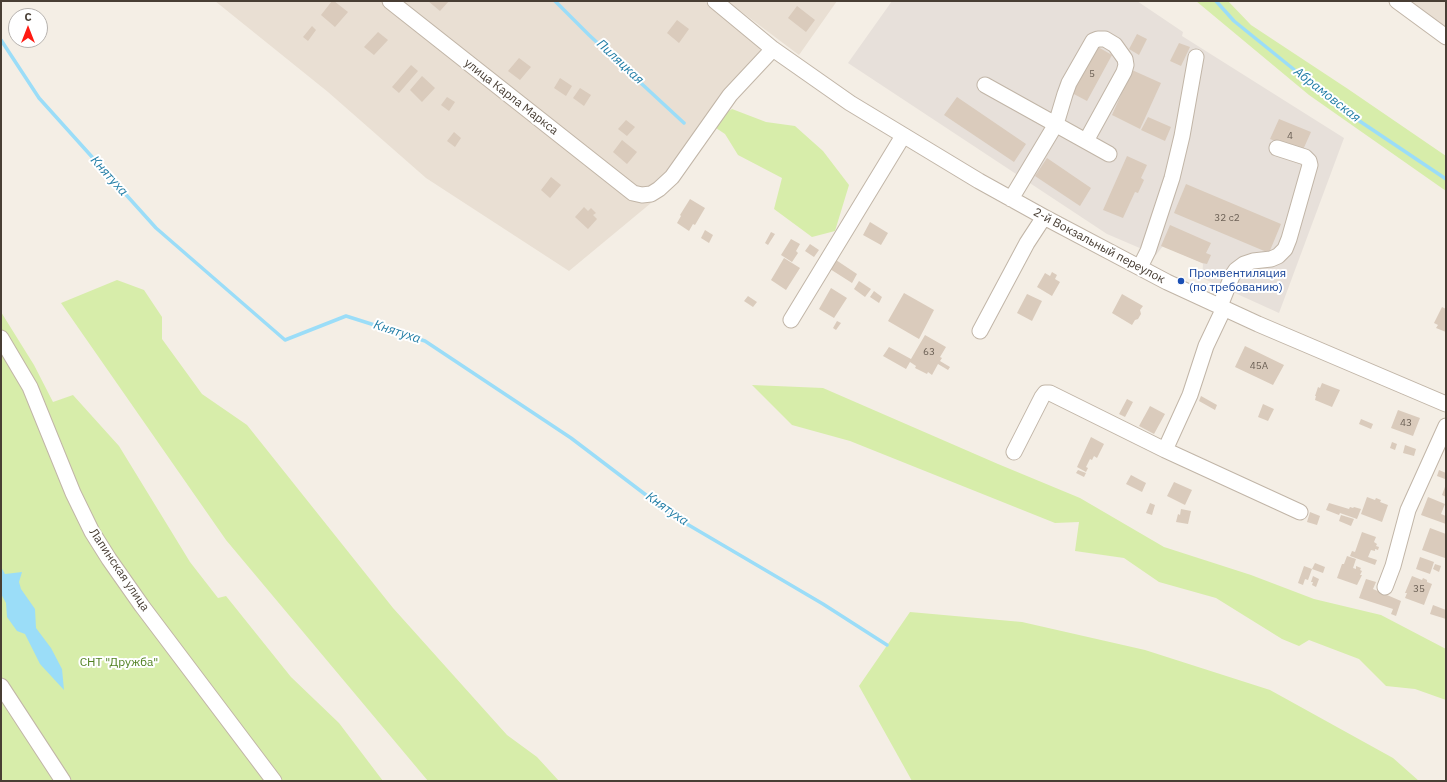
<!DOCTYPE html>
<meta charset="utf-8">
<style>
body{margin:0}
#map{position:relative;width:1447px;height:782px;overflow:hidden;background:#f4eee5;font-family:"IBM Plex Sans",sans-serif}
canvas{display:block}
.frame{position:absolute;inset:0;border:2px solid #483e34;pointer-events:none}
.north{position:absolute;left:8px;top:8px;width:40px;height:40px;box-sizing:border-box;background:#fff;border:1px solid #b6b2ae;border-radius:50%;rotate:0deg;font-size:11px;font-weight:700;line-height:16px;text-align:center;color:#483e34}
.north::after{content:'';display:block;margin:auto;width:14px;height:18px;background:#ff1a12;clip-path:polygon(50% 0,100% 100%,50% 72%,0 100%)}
</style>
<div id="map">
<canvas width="1447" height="782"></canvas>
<div class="frame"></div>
<div class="north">С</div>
</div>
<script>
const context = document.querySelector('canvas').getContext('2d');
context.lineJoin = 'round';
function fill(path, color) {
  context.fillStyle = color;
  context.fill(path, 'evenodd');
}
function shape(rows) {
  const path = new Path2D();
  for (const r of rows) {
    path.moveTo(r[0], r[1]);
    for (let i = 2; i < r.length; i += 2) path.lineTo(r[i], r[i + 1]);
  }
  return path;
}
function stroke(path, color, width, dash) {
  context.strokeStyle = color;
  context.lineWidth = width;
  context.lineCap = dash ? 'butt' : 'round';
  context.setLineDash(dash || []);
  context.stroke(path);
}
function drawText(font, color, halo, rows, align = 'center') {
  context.font = font + ' "IBM Plex Sans",sans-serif';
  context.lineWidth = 4;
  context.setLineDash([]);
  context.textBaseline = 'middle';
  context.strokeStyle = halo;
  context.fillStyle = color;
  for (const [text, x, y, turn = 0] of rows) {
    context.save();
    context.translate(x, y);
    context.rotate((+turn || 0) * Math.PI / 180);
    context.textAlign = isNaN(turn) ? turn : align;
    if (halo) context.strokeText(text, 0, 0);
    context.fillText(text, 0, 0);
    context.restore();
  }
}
const residential = shape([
 [215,1,704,1,759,46,764,64,733,98,688,166,680,179,569,271,426,178,328,92],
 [727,1,837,1,799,55],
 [1406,1,1446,1,1446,30]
]);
const industrial = shape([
 [892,1,1137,1,1183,32,1182,36,1344,138,1279,313,1202,278,1203,264,1202,263,1163,246,1156,255,1107,234,848,63]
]);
const green = shape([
 [1196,1,1228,1,1251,25,1348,89,1446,156,1446,191,1309,95],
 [732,109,766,122,795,126,823,151,849,185,835,231,812,237,774,209,782,178,738,155,725,134,716,128,726,113],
 [117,280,144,290,162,317,162,339,202,394,247,425,393,608,507,735,537,757,559,781,428,781,226,540,61,303],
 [1,312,34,365,53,402,73,395,119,446,190,562,218,598,226,596,291,677,339,723,383,781,1,781],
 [752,385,823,388,998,464,1080,498,1164,547,1251,575,1314,599,1381,615,1446,649,1446,700,1415,689,1386,686,1359,659,1309,640,1299,646,1282,639,1216,598,1159,582,1124,558,1075,551,1079,522,1055,523,850,441,792,425],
 [910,612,1022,622,1145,650,1270,690,1393,758,1419,781,912,781,859,686]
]);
const water = shape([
 [1,567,5,574,22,572,19,582,21,589,35,609,36,628,51,648,62,669,64,690,40,664,25,634,17,631,7,617,6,603,1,594]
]);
const stream = shape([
 [555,1,589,35,684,123],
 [1216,1,1234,21,1349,114,1446,179],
 [1,40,39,98,156,228,285,340,346,316,425,341,571,438,675,517,823,604,887,645]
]);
const building = shape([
 [332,1,334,1,348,12,335,27,321,15],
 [428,1,449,1,440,11],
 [797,6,815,20,806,32,788,18],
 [677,20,689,29,679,43,667,33],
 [312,26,316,30,308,41,303,37],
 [378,32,388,40,374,55,364,47],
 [1137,34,1147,39,1139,55,1129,49],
 [1179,43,1190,47,1181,66,1170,61],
 [1098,47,1112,55,1087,101,1072,93],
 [519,58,531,67,520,80,508,71],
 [411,65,418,71,399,93,392,87],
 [1132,70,1161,83,1140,129,1112,115],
 [422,76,435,88,422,102,410,90],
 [560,78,572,86,566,96,554,88],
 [580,88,591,95,584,106,573,98],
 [447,97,455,102,449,111,441,105],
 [957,97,1026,144,1014,162,944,115],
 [1148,117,1171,127,1165,141,1141,130],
 [1279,119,1311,132,1302,152,1270,139],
 [626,120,635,127,627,136,618,129],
 [454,132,461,138,455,147,447,141],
 [622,140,637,152,627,164,613,152],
 [1127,156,1147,165,1141,178,1144,180,1138,193,1135,192,1123,218,1103,210],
 [1047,158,1091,188,1080,206,1035,176],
 [551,177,561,185,550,198,541,190],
 [1186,184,1281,224,1269,253,1174,213],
 [690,199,705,208,695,225,693,224,689,231,677,223,681,216,680,215],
 [584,207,588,211,591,208,596,213,593,215,597,219,588,229,575,217],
 [870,222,888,233,881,245,863,235],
 [1170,225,1211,243,1206,253,1211,255,1207,264,1202,263,1161,246],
 [705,230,713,235,709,243,701,238],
 [771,232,775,234,768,245,765,243],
 [791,239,800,244,796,251,798,253,792,262,781,255],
 [810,244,819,250,814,257,805,251],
 [784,258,800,268,786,290,771,280],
 [836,260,857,274,852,283,830,269],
 [1052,272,1057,275,1055,279,1060,282,1052,296,1037,287,1045,273,1050,276],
 [859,281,871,289,865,297,854,289],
 [831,288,847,298,834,318,819,309],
 [874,291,882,297,879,303,870,297],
 [904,293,934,310,919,339,888,321],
 [1027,294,1042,301,1032,321,1017,313],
 [1122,294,1143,306,1140,310,1141,314,1138,319,1135,320,1132,325,1112,313],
 [748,296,757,302,753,307,744,301],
 [1442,307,1446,309,1446,332,1436,328,1438,325,1434,323],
 [837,321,841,323,836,330,833,328],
 [925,335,946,347,940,357,942,358,940,361,950,367,948,370,938,364,932,375,928,372,927,374,915,368,916,366,910,362,906,369,883,356,889,347,911,359],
 [1245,346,1284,365,1273,385,1235,367],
 [1322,383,1340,390,1332,407,1315,400,1316,396,1315,396,1318,387,1320,388],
 [1201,396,1217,405,1215,410,1199,401],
 [1127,399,1133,402,1125,417,1119,414],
 [1263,404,1274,409,1268,421,1258,417],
 [1150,406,1165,414,1154,434,1139,426],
 [1398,410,1420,418,1413,436,1391,428],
 [1361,419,1373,424,1371,429,1359,424],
 [1091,437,1104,444,1097,458,1094,456,1092,460,1090,459,1086,467,1088,468,1086,472,1077,467],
 [1392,442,1397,444,1395,450,1390,448],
 [1405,445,1416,449,1414,456,1403,453],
 [1078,470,1086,473,1084,477,1076,473],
 [1439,470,1446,473,1445,479,1437,476],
 [1131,475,1146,483,1142,492,1126,484],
 [1174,482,1192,490,1185,505,1167,496],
 [1446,484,1446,497,1442,495],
 [1367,497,1375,500,1376,498,1381,500,1380,502,1388,505,1382,522,1361,514],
 [1428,497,1445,504,1441,514,1446,516,1446,524,1421,515],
 [1150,503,1155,505,1152,515,1146,513],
 [1329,503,1349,509,1350,507,1353,508,1354,507,1361,509,1357,519,1340,513,1339,515,1326,510],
 [1181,509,1191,511,1188,524,1176,522,1178,514,1180,515],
 [1310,512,1320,516,1317,525,1307,522],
 [1341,515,1354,519,1351,526,1339,521],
 [1430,528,1446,534,1445,558,1422,550],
 [1362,532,1376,537,1374,542,1377,544,1376,546,1379,547,1378,550,1375,549,1375,551,1371,550,1368,557,1377,560,1375,565,1350,556,1352,551,1355,552],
 [1347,556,1356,559,1353,568,1356,569,1356,566,1361,568,1360,570,1362,571,1360,575,1362,575,1357,585,1337,578,1342,564,1344,564],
 [1420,557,1434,562,1430,574,1416,569],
 [1315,563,1325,567,1323,573,1312,569],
 [1435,564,1441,566,1439,572,1433,569],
 [1304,566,1312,569,1308,580,1305,579,1303,585,1298,583],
 [1313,576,1319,579,1316,587,1312,585,1313,582,1311,582],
 [1412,576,1422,580,1423,578,1427,580,1427,582,1432,584,1424,605,1405,598,1407,593,1405,593],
 [1366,579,1376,582,1373,589,1401,601,1396,616,1391,614,1393,609,1359,598],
 [1433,605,1446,610,1446,619,1430,614]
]);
const minor = shape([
 [390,1,633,193,642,195,651,194,659,189,672,177,730,95,773,49],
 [715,1,773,49,850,103,979,181,1044,217,1167,282,1258,324,1446,404],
 [1397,1,1446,37],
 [985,85,1109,154],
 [1011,199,1056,124,1065,94,1069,83,1093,41,1098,39,1105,39,1115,45,1125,59,1126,65,1124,72,1086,141],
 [1140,267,1148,251,1172,178,1182,136,1196,57],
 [1220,306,1232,276,1236,270,1244,264,1253,261,1271,259,1278,256,1285,249,1289,239,1310,165,1309,161,1305,157,1277,148],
 [791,320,903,136],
 [980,331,1027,243,1044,217],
 [1,338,30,387,73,493,92,532,109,559,142,606,274,781],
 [1165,450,1190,395,1206,346,1224,308],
 [1014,452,1042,397,1045,393,1050,393,1165,450,1300,512],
 [1385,587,1393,566,1408,510,1446,426],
 [1,686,63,781]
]);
const markers = [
 [1181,281,4,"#1a4fb4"]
];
const numberNames = [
 ["5",1092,74],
 ["4",1290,136],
 ["32 с2",1227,218],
 ["63",929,352],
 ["45А",1259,366],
 ["43",1406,423],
 ["35",1419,589]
];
const streetNames = [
 ["улица Карла Маркса",511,97,38],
 ["2-й Вокзальный переулок",1099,246,28],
 ["Лапинская улица",119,570,56]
];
const transitNames = [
 ["Промвентиляция",1189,274],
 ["(по требованию)",1189,288]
];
const parkNames = [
 ["СНТ \"Дружба\"",119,663]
];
const waterNames = [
 ["Пиляцкая",620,62,43],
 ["Абрамовская",1327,95,38],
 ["Княтуха",109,176,48],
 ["Княтуха",397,332,18],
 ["Княтуха",667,509,35]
];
fill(residential, '#e9dfd3');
fill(industrial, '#e7e0da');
fill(green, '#d7edaa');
fill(water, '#9bddf8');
stroke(stream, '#9bddf8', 3.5);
fill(building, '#dacbbc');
stroke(minor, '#c1b5a7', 17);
stroke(minor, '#fff', 15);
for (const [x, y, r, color] of markers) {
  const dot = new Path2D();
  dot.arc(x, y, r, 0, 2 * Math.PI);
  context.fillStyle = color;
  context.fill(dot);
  stroke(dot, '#fff', 1.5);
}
drawText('10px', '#6c6156', null, numberNames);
drawText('12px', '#483e34', '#fff', streetNames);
drawText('12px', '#164399', '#fff', transitNames, 'left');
drawText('12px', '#508021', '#fff', parkNames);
drawText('italic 13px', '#1f7ca5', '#fff', waterNames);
</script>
